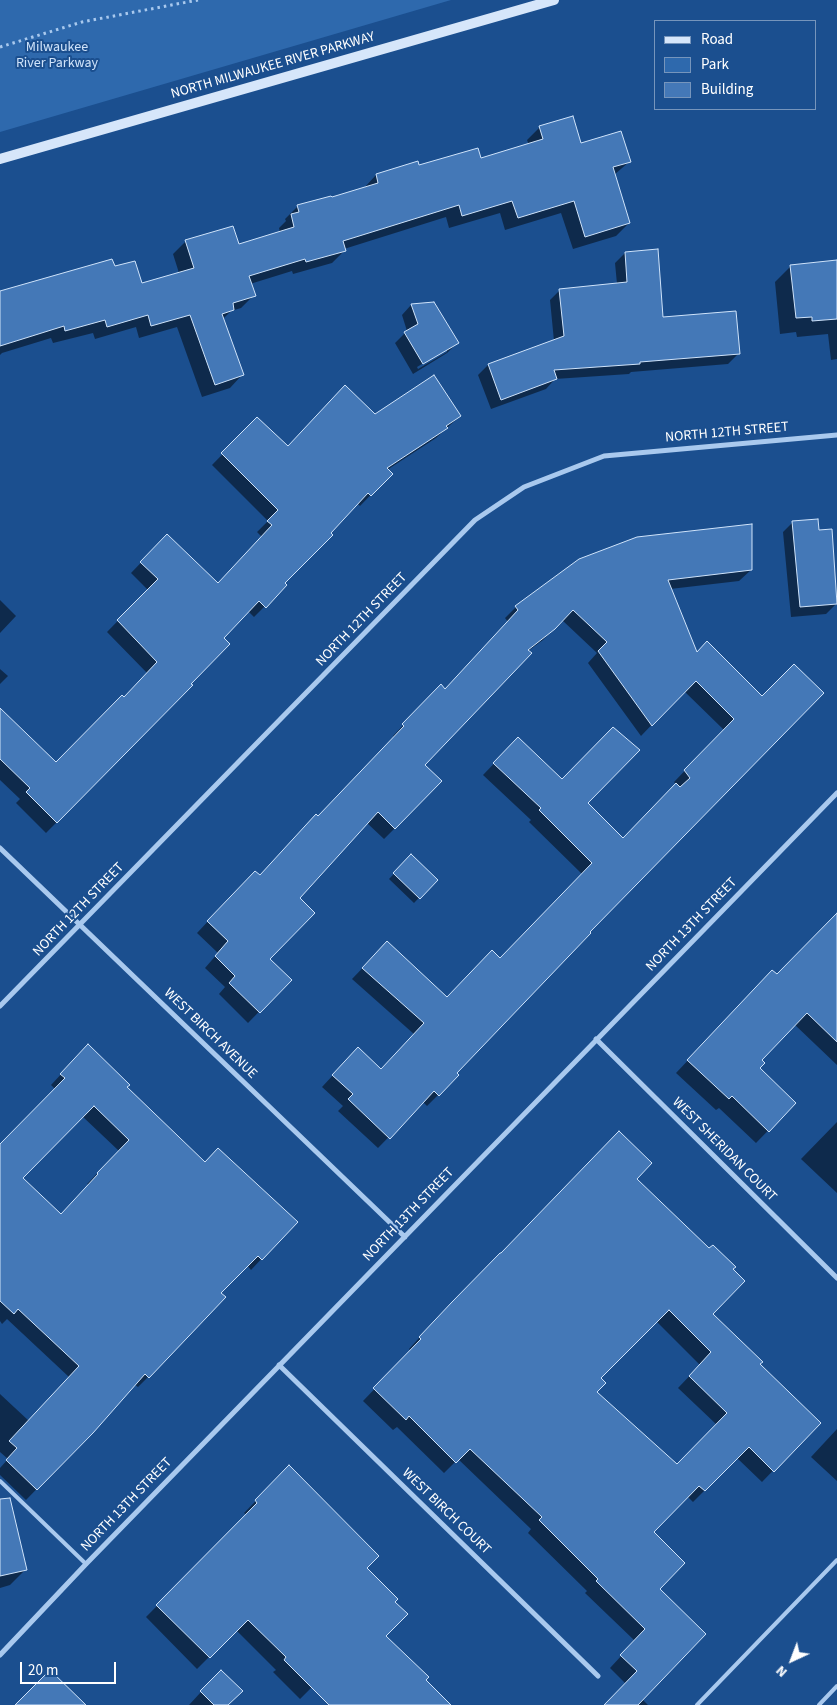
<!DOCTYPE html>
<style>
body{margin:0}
#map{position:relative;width:837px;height:1705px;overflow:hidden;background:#1b4f8f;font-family:"Source Sans 3",sans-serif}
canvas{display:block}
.legend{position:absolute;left:654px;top:20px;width:162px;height:90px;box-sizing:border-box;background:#1b4f8f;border:1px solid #7695bc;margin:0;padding:6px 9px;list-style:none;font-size:15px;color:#fff}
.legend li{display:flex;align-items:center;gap:10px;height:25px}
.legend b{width:25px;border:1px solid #7695bc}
.north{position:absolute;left:767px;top:1635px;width:50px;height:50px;-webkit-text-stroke:4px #1b4f8f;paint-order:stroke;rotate:223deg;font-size:14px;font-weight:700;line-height:20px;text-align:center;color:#fff}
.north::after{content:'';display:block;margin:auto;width:18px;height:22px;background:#fff;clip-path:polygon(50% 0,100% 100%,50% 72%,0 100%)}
.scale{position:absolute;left:20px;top:1662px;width:96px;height:22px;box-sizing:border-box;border:2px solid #fff;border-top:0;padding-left:6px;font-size:15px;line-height:18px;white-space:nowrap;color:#fff;-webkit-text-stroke:4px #1b4f8f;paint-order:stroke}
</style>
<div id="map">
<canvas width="837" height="1705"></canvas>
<ul class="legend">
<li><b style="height:6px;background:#d6e6fa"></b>Road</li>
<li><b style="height:14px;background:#2e69ad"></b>Park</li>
<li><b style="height:14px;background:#4478b7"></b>Building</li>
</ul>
<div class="north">N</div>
<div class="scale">20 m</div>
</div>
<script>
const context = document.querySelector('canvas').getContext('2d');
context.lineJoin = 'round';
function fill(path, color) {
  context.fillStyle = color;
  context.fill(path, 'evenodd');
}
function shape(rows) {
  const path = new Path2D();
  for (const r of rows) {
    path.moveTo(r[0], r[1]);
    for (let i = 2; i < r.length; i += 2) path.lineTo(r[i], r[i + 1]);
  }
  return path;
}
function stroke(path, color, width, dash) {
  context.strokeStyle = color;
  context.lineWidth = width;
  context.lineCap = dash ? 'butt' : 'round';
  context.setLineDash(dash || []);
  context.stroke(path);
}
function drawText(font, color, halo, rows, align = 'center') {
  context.font = font + ' "Source Sans 3",sans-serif';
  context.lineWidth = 4;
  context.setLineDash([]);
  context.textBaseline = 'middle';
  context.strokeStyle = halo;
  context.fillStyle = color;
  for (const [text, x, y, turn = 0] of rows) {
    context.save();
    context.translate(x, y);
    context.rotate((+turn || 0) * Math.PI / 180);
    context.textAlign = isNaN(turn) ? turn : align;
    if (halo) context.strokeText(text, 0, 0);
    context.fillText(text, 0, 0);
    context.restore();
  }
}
const green = shape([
 [0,0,451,0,0,132]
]);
const shadow = shape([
 [540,127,581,145,629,162,614,175,629,223,616,236,573,249,561,213,505,230,500,213,449,228,446,217,344,249,345,250,332,263,293,274,292,271,250,284,254,295,241,308,231,311,223,319,242,375,230,388,202,397,177,327,139,338,136,327,95,339,93,333,53,343,51,338,2,353,0,355,0,292,115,268,141,284,179,273,173,254,186,241,238,246,280,232,279,228,286,221,285,219,298,206,331,199,364,188,376,175,418,167,480,160,529,145,527,140],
 [625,253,662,319,738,354,728,364,631,372,629,374,555,379,546,389,491,409,478,375,488,365,554,341,550,300,560,290,617,284,615,263],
 [837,262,837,359,831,360,828,334,797,337,796,332,780,334,775,282,791,266],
 [411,305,457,343,447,353,413,374,395,343,407,331,402,315],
 [447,349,447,352,418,369,417,367],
 [375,415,460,416,436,438,387,470,391,474,360,506,357,503,284,583,286,585,254,617,248,611,223,638,138,740,46,833,16,803,20,799,0,780,0,744,56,764,148,674,107,632,148,590,131,573,157,546,218,584,262,537,257,532,268,521,212,465,257,419,288,448],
 [793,522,836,604,826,614,791,617,783,532],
 [579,560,751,570,739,581,670,589,696,654,762,697,588,932,455,1073,457,1075,438,1095,427,1106,423,1102,378,1148,338,1111,343,1106,322,1087,347,1060,381,1070,415,1035,352,979,376,954,447,998,500,960,582,874,529,822,531,820,483,775,507,750,586,803,623,839,676,784,674,782,724,730,684,691,641,736,588,663,597,653,562,620,543,640,528,651,423,765,395,828,384,839,367,823,298,898,268,959,290,980,248,1023,219,994,225,987,205,968,218,953,197,933,244,883,259,876,318,817,394,737,393,736,430,697,445,690,508,622,505,618,516,607],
 [0,600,16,616,0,633],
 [0,669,8,676,0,684],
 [411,856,436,880,414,903,389,879],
 [837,914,837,1065,794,1024,760,1060,758,1068,795,1103,756,1143,719,1108,716,1110,676,1073,760,984,777,976],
 [78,1056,125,1087,204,1163,296,1222,251,1270,247,1265,220,1293,148,1377,138,1387,134,1384,92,1432,26,1500,0,1475,0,1468,8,1459,0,1452,0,1394,29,1421,69,1377,7,1319,2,1324,0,1321,0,1146,55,1089,51,1085],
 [82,1116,119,1151,87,1184,89,1185,60,1215,21,1178],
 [837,1122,837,1193,801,1159],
 [635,1179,711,1314,759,1365,819,1423,762,1482,737,1458,693,1502,687,1496,652,1532,658,1589,642,1699,648,1705,605,1705,626,1684,610,1668,635,1641,585,1593,587,1591,528,1533,531,1529,458,1459,444,1473,397,1427,393,1430,363,1401,411,1351,409,1349,440,1315],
 [656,1321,700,1365,678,1388,717,1425,677,1466,596,1392,599,1378],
 [837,1429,837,1481,811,1457],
 [289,1467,366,1568,394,1602,384,1636,424,1680,450,1705,332,1705,313,1686,300,1699,273,1672,276,1670,236,1630,197,1669,146,1617,247,1515,244,1513],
 [0,1538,26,1569,10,1585,0,1588],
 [212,1680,227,1705,189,1705]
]);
const building = shape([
 [573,116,581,143,621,131,631,162,613,167,630,223,585,237,574,201,518,218,512,201,462,216,459,205,343,241,346,251,306,262,305,259,249,276,256,296,233,303,234,310,222,314,244,375,215,385,190,315,151,326,148,315,107,327,105,320,65,331,64,326,0,346,0,291,112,259,115,266,135,261,142,283,194,268,185,240,233,226,239,244,294,227,291,214,299,212,297,205,331,196,332,197,378,183,376,174,418,161,419,165,478,148,481,158,543,139,539,126,573,116],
 [658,249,663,317,736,311,740,354,640,362,640,364,554,370,557,379,501,400,488,364,564,336,559,289,627,282,625,252,658,249],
 [837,260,837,319,812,321,812,317,796,318,790,265,837,260],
 [434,302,459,343,423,364,404,332,418,324,411,304,434,302],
 [434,375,461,416,446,426,448,428,387,468,393,474,371,496,368,493,331,533,333,535,285,583,287,585,266,608,259,601,224,638,230,644,191,684,193,685,57,823,26,792,30,788,0,759,0,708,56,762,122,695,124,697,157,662,117,620,158,579,140,562,167,534,218,583,272,525,267,521,278,510,221,453,257,417,288,446,345,385,375,414,434,375],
 [818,519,819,530,832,529,837,604,800,607,792,521,818,519],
 [752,524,752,570,668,580,697,652,707,641,762,696,794,664,824,693,590,932,591,933,457,1073,459,1075,439,1096,434,1091,390,1139,348,1099,353,1094,332,1075,358,1047,381,1069,424,1023,362,968,387,941,447,997,492,950,500,958,592,863,539,810,541,808,493,763,518,737,562,779,613,727,640,750,588,803,623,838,676,783,680,787,690,778,684,770,734,719,696,681,652,726,598,651,607,642,573,610,555,629,528,650,532,653,425,765,442,781,395,829,378,812,300,898,315,913,270,959,292,980,260,1013,229,983,235,976,215,956,228,941,207,921,255,871,260,875,316,814,318,816,404,726,402,724,441,684,445,689,518,610,515,606,579,559,637,537,752,524],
 [411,854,438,880,420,899,393,873,411,854],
 [837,913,837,1042,807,1013,762,1060,765,1063,760,1068,796,1103,769,1132,732,1096,729,1099,687,1060,772,970,777,974,837,913],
 [88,1044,130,1085,127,1087,205,1162,218,1148,298,1222,262,1260,258,1256,221,1293,226,1297,149,1378,145,1374,93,1433,37,1490,6,1460,17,1448,9,1441,79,1366,18,1309,14,1314,0,1301,0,1144,65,1078,60,1074,88,1044],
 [94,1106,129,1140,97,1173,98,1174,61,1214,23,1178,94,1106],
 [619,1131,652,1163,637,1179,709,1248,713,1245,736,1267,733,1269,745,1281,713,1314,763,1362,760,1364,821,1423,774,1472,749,1447,705,1491,699,1486,654,1532,685,1563,660,1589,706,1634,638,1705,604,1705,637,1671,620,1655,645,1629,596,1581,598,1579,539,1520,542,1517,470,1449,456,1463,409,1416,406,1420,373,1388,421,1339,419,1337,452,1302,500,1253,501,1253,619,1131],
 [669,1310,711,1352,689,1376,727,1413,677,1464,597,1392,606,1383,601,1378,669,1310],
 [289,1465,379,1556,367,1568,398,1599,395,1602,408,1614,386,1636,429,1677,426,1680,451,1705,329,1705,284,1660,286,1657,248,1620,210,1658,156,1605,257,1503,255,1500,289,1465],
 [10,1498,27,1570,0,1576,0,1499,10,1498],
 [50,1670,86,1705,15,1705,50,1670],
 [221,1670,243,1691,228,1705,214,1705,200,1691,221,1670]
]);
const path = shape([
 [0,47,82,22,198,0]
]);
const lane = shape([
 [0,1481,86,1564],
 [697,1705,837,1560],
 [819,1705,837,1686]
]);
const street = shape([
 [0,848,405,1237],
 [0,1006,475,520,524,487,604,456,837,435],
 [596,1039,837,1278],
 [279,1365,598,1676],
 [0,1655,86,1564,837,793]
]);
const secondary = shape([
 [0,159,554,0]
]);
const parkNames = [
 ["Milwaukee",57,48],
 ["River Parkway",57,64]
];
const streetNames = [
 ["NORTH MILWAUKEE RIVER PARKWAY",273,66,-16],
 ["NORTH 12TH STREET",727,433,-5],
 ["NORTH 12TH STREET",362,620,-46],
 ["NORTH 12TH STREET",79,910,-46],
 ["NORTH 13TH STREET",692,925,-46],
 ["WEST BIRCH AVENUE",210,1034,44],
 ["WEST SHERIDAN COURT",724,1150,45],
 ["NORTH 13TH STREET",409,1215,-46],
 ["NORTH 13TH STREET",127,1505,-46],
 ["WEST BIRCH COURT",446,1512,44]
];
fill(green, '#2e69ad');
fill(shadow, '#0007');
fill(building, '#4478b7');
stroke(building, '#cfe3fa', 1);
stroke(path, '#a9c9ee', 3, [2.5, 4]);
stroke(lane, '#a9c9ee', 4);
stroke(street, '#a9c9ee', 5);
stroke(secondary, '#d6e6fa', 10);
drawText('14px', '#cfe3fa', '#1b4f8f', parkNames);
drawText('14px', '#fff', '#1b4f8f', streetNames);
</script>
